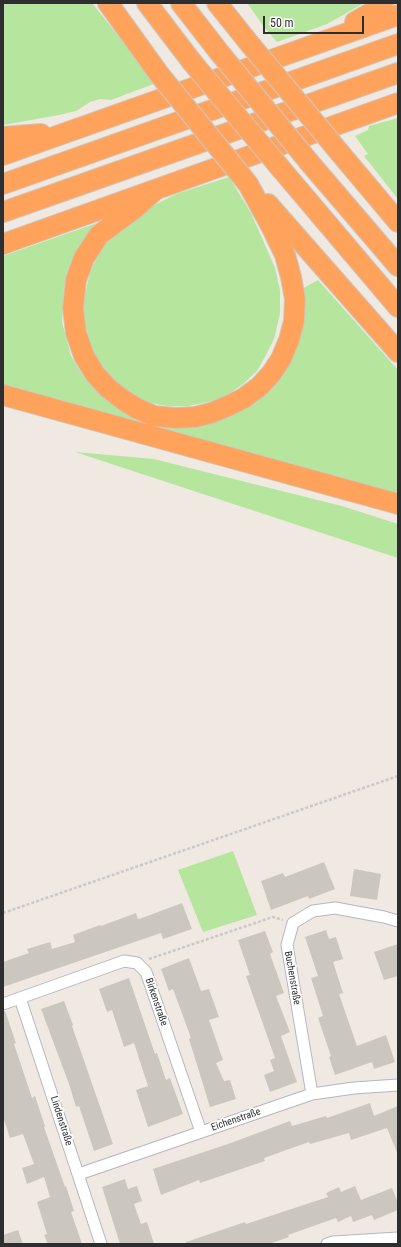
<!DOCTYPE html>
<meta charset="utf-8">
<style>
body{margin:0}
#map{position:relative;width:401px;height:1247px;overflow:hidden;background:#efe9e1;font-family:"Roboto Condensed",sans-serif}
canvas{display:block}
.frame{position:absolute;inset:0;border:4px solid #2e2e2e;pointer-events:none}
.scale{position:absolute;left:263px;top:16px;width:101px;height:18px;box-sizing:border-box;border:2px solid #2e2e2e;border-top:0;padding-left:5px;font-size:12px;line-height:14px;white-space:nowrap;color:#2e2e2e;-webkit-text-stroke:3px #fff;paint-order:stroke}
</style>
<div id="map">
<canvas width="401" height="1247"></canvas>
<div class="frame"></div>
<div class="scale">50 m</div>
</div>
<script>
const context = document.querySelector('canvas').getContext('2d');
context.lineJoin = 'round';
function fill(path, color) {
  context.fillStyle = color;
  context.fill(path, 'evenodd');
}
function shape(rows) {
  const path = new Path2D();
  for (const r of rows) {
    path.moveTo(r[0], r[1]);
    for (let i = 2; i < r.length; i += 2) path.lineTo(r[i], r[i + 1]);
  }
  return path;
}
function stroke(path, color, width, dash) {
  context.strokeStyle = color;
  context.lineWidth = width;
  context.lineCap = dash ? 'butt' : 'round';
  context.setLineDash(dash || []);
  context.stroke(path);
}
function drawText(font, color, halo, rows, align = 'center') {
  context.font = font + ' "Roboto Condensed",sans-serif';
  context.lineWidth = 3.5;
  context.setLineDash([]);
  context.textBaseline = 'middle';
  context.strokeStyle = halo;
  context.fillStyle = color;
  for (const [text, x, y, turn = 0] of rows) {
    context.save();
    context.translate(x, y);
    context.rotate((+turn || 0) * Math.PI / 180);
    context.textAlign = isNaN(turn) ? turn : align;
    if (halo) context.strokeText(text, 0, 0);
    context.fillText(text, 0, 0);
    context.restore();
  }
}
const green = shape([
 [3,3,92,3,156,83,111,100,100,99,90,102,76,111,59,115,3,125],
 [247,3,364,3,327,24,277,42,264,27],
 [398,118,398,199,364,156,368,154,355,136,368,130,369,126],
 [229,177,251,213,275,268,280,290,280,314,274,339,266,355,257,371,243,384,226,396,208,402,188,406,167,406,146,402,128,391,110,376,97,358,88,340,85,323,83,304,90,272,97,257,105,244,126,222,151,207,176,194],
 [97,223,77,250,64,287,62,322,71,356,83,376,98,393,117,408,135,417,184,428,210,424,233,415,266,393,300,290,318,280,398,370,398,498,3,388,3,256],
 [75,452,154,459,342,506,398,524,398,558],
 [233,851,257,915,203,932,178,870]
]);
const building = shape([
 [324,862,335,889,309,899,308,896,271,910,261,881,283,873,285,877],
 [354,869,381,874,377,900,350,896],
 [182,903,192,929,163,939,161,933,3,987,3,962,29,953,27,949,50,942,52,949,75,942,73,935,100,925,101,926,136,913,138,919,142,918],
 [326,930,329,939,336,937,343,959,333,962,343,993,339,994,357,1046,386,1035,395,1062,374,1069,372,1062,335,1075,329,1057,331,1056,318,1018,323,1016,311,978,318,976,305,937],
 [265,931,273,952,270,954,284,993,276,996,290,1032,281,1036,297,1082,270,1092,264,1075,274,1071,270,1060,275,1058,246,976,250,975,238,940],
 [398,944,398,976,384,980,374,952],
 [189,958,201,991,209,989,219,1017,209,1020,223,1060,216,1063,224,1081,230,1080,236,1099,210,1107,189,1039,191,1038,173,989,169,991,161,969],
 [129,978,155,1054,157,1053,166,1080,170,1078,183,1114,148,1127,136,1090,148,1086,134,1043,124,1047,112,1010,107,1012,99,989],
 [64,1001,73,1025,72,1026,113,1144,94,1151,79,1106,76,1107,69,1084,41,1009],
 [3,1011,5,1011,16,1043,14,1044,32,1098,35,1096,45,1126,44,1127,65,1187,66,1186,74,1211,71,1212,82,1244,48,1244,44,1235,47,1234,37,1202,50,1197,44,1177,27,1184,22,1168,34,1164,23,1134,10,1138,3,1117],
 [370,1103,374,1116,398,1106,398,1155,387,1128,351,1140,349,1133,310,1144,309,1142,264,1158,265,1161,200,1183,199,1180,161,1195,153,1169,228,1144,290,1121,292,1126,326,1116,327,1118],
 [125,1179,128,1189,137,1186,142,1201,134,1204,141,1224,147,1222,154,1244,120,1244,102,1187],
 [355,1186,361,1200,392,1188,398,1203,398,1210,374,1220,372,1215,353,1222,351,1216,338,1222,336,1218,288,1235,289,1237,269,1244,186,1244,186,1242,245,1222,246,1224,328,1197,326,1193,339,1187,341,1192],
 [18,1230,23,1244,3,1244,3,1235]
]);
const path = shape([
 [3,913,398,776],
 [149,959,273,917,283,920]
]);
const minor = shape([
 [20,998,101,1244],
 [3,1004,124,961,137,963,146,972,201,1132],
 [312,1094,287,945,293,923,313,911,335,908,384,917,398,921],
 [79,1174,312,1094,354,1088,398,1085],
 [327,1244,333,1242,398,1238]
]);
const motorway = shape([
 [108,3,159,74],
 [147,3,192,62],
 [181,3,219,52],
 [217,3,249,43],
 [355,22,374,11,383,3],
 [3,137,41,134],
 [340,153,398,222],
 [3,155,398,15],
 [309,162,398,266],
 [282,170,398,307],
 [3,184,398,44],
 [154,191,134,209,99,235,84,258,76,280,73,308,76,333,84,356,95,374,108,388,122,399,136,408,154,416,176,418,195,417,211,413,228,406,244,398,260,386,271,374,281,359,289,340,294,321,295,299,291,277,285,255,271,226,248,184],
 [268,204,398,352],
 [3,212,398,73],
 [3,244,398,103],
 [3,395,398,504]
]);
const motorwayBridge = shape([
 [249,43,340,153],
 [219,52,309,162],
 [192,62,282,170],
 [159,74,248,184]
]);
const streetNames = [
 ["Buchenstraße",292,978,80],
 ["Birkenstraße",156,1002,71],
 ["Eichenstraße",236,1120,-19],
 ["Lindenstraße",61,1121,72]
];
fill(green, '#b6e59e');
fill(building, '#cbc7bf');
stroke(minor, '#b4b7c1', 13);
stroke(motorway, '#c9c9c9', 22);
stroke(path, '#c9c9c9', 2.5, [3, 2]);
stroke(minor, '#fff', 11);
stroke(motorway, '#ffa35c', 20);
stroke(motorwayBridge, '#c9c9c9', 22, []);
stroke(motorwayBridge, '#ffa35c', 20);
drawText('10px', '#2e2e2e', '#fff', streetNames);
</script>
